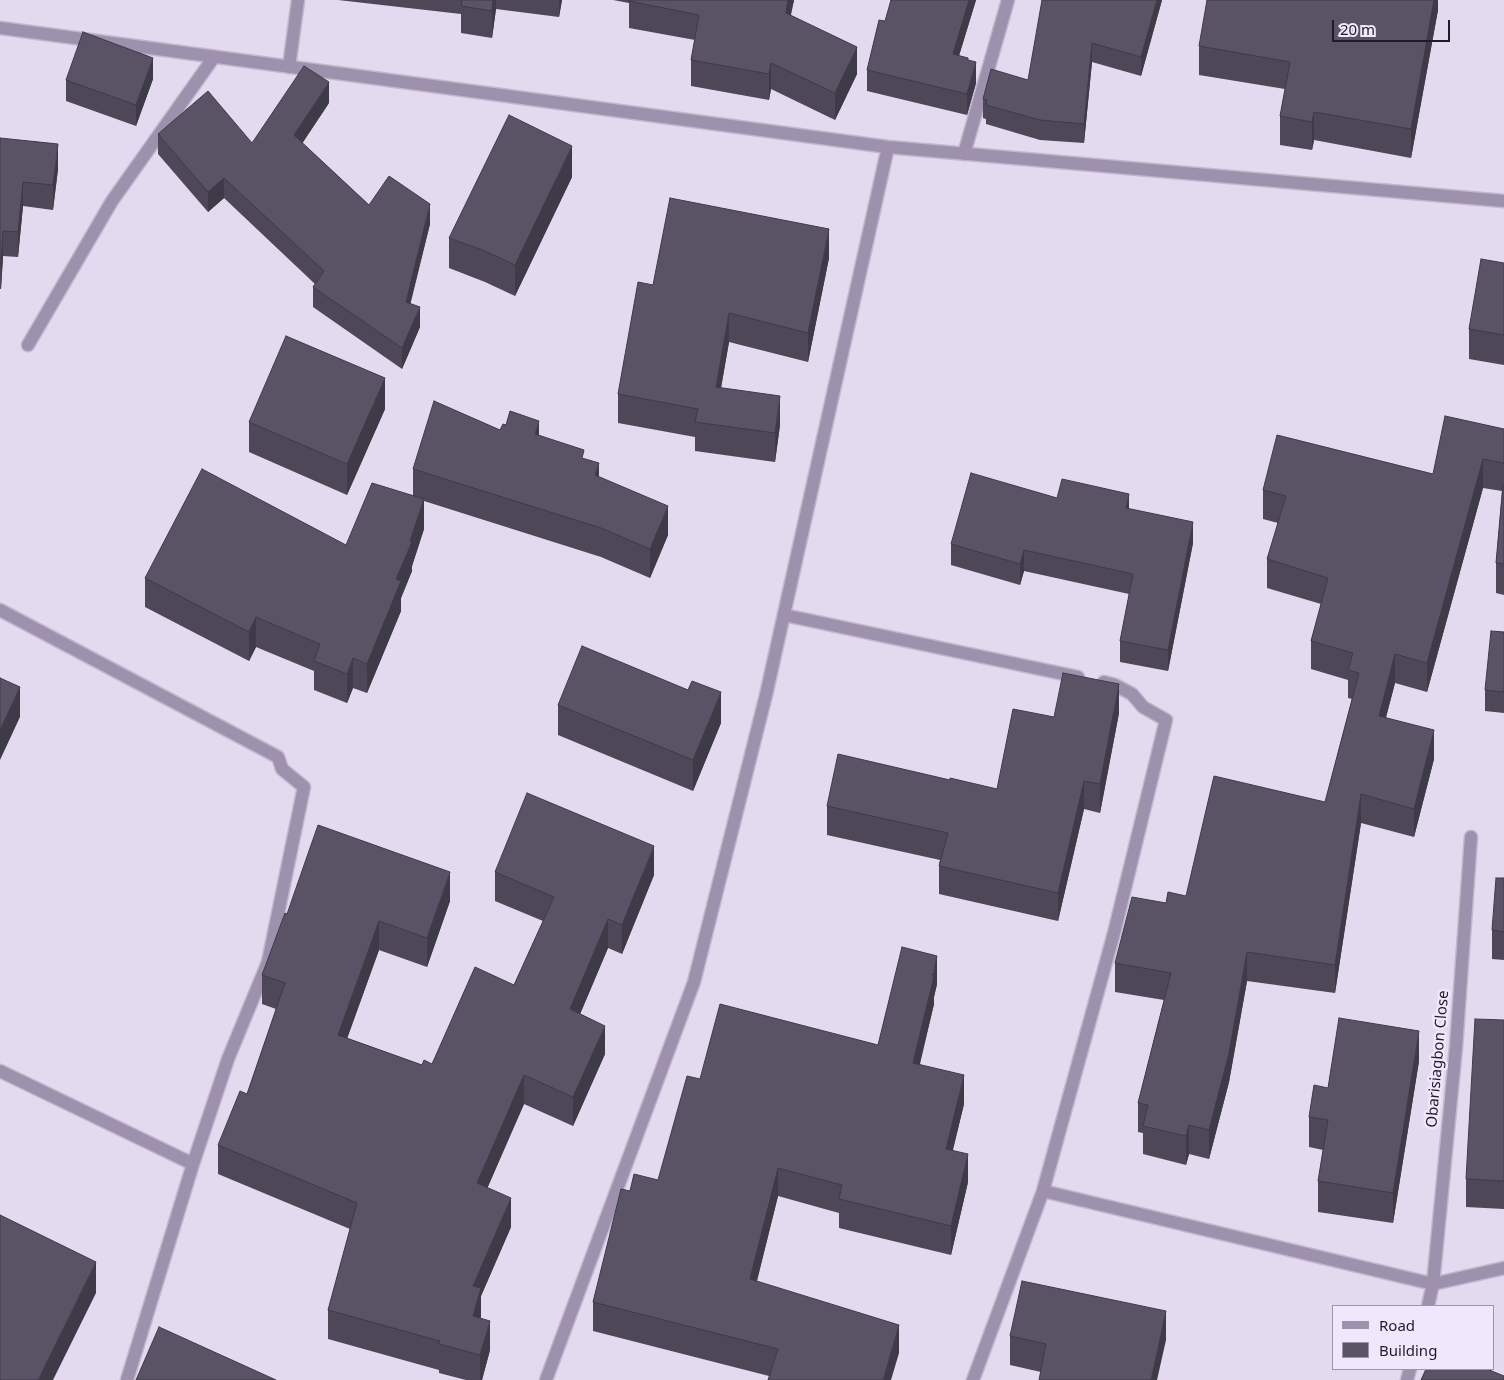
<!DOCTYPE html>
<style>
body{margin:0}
#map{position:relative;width:1504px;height:1380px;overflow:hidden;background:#e3daf0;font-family:"Noto Sans",sans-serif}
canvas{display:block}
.legend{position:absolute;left:1332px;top:1305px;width:162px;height:65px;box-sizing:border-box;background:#f0e7fd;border:1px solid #9c96a6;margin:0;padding:6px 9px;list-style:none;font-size:15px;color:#1f1c24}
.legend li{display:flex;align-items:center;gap:10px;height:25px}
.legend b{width:25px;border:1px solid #9c96a6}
.scale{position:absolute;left:1332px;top:20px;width:118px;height:22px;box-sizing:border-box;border:2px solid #1f1c24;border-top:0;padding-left:6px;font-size:15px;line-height:18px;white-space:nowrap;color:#1f1c24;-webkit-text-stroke:4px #f0e7fd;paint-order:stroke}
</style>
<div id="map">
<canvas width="1504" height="1380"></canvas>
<ul class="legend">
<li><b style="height:6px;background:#9d91ae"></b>Road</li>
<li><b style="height:14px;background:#5a5365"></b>Building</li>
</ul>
<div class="scale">20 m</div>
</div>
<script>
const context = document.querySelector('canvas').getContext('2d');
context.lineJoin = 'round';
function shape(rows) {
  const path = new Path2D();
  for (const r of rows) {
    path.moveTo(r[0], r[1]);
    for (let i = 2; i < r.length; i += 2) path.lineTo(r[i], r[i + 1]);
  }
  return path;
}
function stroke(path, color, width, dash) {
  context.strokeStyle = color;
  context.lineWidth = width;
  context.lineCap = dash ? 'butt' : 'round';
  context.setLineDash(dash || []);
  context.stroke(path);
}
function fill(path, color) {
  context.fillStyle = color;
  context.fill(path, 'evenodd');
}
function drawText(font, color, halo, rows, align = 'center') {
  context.font = font + ' "Noto Sans",sans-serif';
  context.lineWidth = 5;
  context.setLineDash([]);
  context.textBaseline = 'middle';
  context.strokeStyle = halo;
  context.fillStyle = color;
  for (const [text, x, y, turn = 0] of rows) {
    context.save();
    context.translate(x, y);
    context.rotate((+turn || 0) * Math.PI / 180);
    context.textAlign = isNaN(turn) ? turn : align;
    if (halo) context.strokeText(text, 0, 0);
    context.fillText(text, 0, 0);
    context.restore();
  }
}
const lane = shape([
 [28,345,112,201,214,57]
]);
const street = shape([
 [0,28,888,147,1504,201],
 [289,67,298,0],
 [964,154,1008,0],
 [0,610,278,757,282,769,304,787,268,962,228,1059,193,1164,127,1380],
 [784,615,1078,677],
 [0,1071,193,1164],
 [1043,1191,1433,1284,1504,1268],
 [1428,1306,1433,1284,1456,1047,1471,837],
 [546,1380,694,982,766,695,888,147],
 [973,1380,1043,1191,1114,933,1166,720,1143,707,1132,694,1115,685,1104,682],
 [1407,1380,1410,1369]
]);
const wall = shape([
 [338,0,562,0,559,17,496,9,492,38,461,33,461,14],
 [613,0,794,0,790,16,857,74,835,120,771,89,769,100,691,86,691,60,695,40,629,28,629,3],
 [976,0,959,56,968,60,976,83,967,115,867,91,867,70,885,21],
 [1162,0,1141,76,1092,62,1084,143,1040,140,986,124,986,119,983,118,983,99,1028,80],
 [1438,0,1438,10,1411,158,1314,140,1312,150,1280,145,1280,116,1285,89,1199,75,1199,46],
 [153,79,136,126,66,101,66,80],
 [329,103,302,143,369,205,430,224,410,303,420,327,402,369,313,307,313,287,315,284,224,198,208,212,158,154,158,134,252,143],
 [0,138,58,169,53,210,23,206,18,257,3,256,1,289,0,289],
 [572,177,515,296,485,282,449,268,449,238],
 [829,258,808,362,729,342,721,388,780,425,775,462,695,451,695,437,618,423,618,394,653,285],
 [1504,263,1504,365,1469,359,1469,329],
 [385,409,347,495,249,452,249,422],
 [1504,429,1504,595,1496,593,1496,563,1502,491,1483,488,1427,692,1395,683,1386,717,1434,759,1414,837,1361,823,1335,993,1247,981,1229,1082,1209,1159,1189,1154,1186,1165,1143,1154,1143,1133,1138,1132,1138,1103,1164,1000,1115,992,1115,963,1166,903,1186,896,1325,802,1352,699,1348,698,1348,680,1311,669,1311,641,1321,604,1267,588,1267,559,1278,523,1263,519,1263,490,1433,474],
 [500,430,539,435,584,459,599,477,668,535,650,578,601,557,424,501,424,529,412,566,412,571,401,598,401,611,367,693,353,688,347,703,314,690,314,671,256,647,249,661,145,607,145,578,346,545,413,496,413,469],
 [1057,498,1129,509,1193,543,1168,671,1120,662,1120,641,1129,594,1024,571,1020,585,951,565,951,544],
 [1504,632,1504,713,1485,711,1485,690],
 [558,705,721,723,693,791,558,735],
 [1119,713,1100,813,1084,809,1058,921,939,894,939,866,940,860,827,835,827,806,950,780,997,789,1054,717],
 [495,872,654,875,622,954,608,948,580,1014,605,1054,573,1126,524,1104,487,1188,511,1227,481,1296,480,1318,490,1350,482,1380,466,1380,439,1373,439,1370,328,1339,328,1310,350,1229,218,1174,218,1145,247,1094,276,1009,262,1004,262,975,287,914,450,901,427,967,379,950,347,1038,422,1065,432,1064,514,985,543,921,495,901],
 [1504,878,1504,960,1492,959,1492,930],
 [937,984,934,997,934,1004,920,1064,964,1104,953,1150,968,1182,951,1255,839,1228,839,1213,778,1196,757,1281,899,1353,769,1376,593,1331,593,1302,630,1191,658,1180,700,1079,878,1045],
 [1504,1020,1504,1209,1466,1207,1466,1179],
 [1419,1061,1393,1223,1318,1212,1318,1181,1323,1150,1309,1147,1309,1117,1328,1088],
 [1010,1336,1166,1340,1041,1372,1010,1365]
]);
const shadedWall = shape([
 [493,0,496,0,496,9,492,38,492,11],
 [559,0,562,0,559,17],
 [788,0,794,0,786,40,786,13],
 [969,0,976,0,953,75,953,54],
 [1157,0,1162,0,1141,76,1141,57],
 [1434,0,1438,0,1438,10,1411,158,1411,129],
 [1092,43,1092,62,1084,143,1084,124],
 [857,47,857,74,835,120,835,93],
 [153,58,153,79,136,126,136,105],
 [976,62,976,83,967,115,967,94],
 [771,63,771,89,769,100,769,74],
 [329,82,329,103,294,156,294,135],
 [1314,112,1314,140,1312,150,1312,122],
 [58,144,58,169,53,210,53,185],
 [572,146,572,177,515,296,515,265],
 [224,178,224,198,208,212,208,192],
 [23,182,23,206,18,257,18,232],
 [430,204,430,224,406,322,406,302],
 [829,229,829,258,808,362,808,333],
 [3,231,3,256,1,289,1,264],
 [420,307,420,327,402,369,402,348],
 [729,313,729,342,716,416,716,387],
 [385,378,385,409,347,495,347,464],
 [780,396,780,425,775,462,775,433],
 [539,421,539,450,535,434],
 [1483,459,1483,488,1427,692,1427,663],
 [599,463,599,492,595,475],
 [1129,494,1129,515,1126,508],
 [424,499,424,529,412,566,412,571,401,598,401,611,367,693,367,664,410,541],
 [668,506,668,535,650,578,650,549],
 [1193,522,1193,543,1168,671,1168,650],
 [1024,550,1024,571,1020,585,1020,564],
 [256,617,256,647,249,661,249,632],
 [1395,654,1395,683,1379,744,1379,716],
 [353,658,353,688,347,703,347,674],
 [1119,684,1119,713,1100,813,1100,784],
 [20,687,20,717,0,760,0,730],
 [721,692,721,723,693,791,693,760],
 [1434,730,1434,759,1414,837,1414,809],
 [1084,781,1084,809,1058,921,1058,893],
 [1361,794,1361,823,1335,993,1335,965],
 [654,846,654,875,622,954,622,925],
 [450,872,450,901,427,967,427,938],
 [608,919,608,948,570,1038,570,1009],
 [379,921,379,950,338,1064,338,1035],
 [1247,952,1247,981,1229,1082,1209,1159,1209,1130],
 [937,956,937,984,934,997,934,1004,913,1091,913,1063],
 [605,1026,605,1054,573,1126,573,1097],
 [1419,1031,1419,1061,1393,1223,1393,1193],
 [524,1075,524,1104,477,1212,477,1183],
 [964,1075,964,1104,946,1177,946,1149],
 [1189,1125,1189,1154,1186,1165,1186,1136],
 [968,1154,968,1182,951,1255,951,1226],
 [778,1168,778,1196,750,1308,750,1279],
 [511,1198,511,1227,481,1296,481,1317,473,1345,473,1286],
 [96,1262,96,1293,53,1380,38,1380],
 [1166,1311,1166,1340,1157,1380,1151,1380],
 [490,1321,490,1350,482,1380,480,1380,480,1355],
 [899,1325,899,1353,891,1380,883,1380]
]);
const building = shape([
 [462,0,493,0,492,11,461,6,462,0],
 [629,0,788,0,786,13,857,47,835,93,771,63,769,74,691,60,699,15,629,1,629,0],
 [891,0,969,0,953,54,968,58,968,60,976,62,967,94,867,70,879,20,885,21,891,0],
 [1042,0,1157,0,1141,57,1092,43,1084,124,1040,120,986,105,987,100,983,99,991,69,1028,80,1042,0],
 [1207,0,1434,0,1411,129,1314,112,1312,122,1280,116,1290,62,1199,46,1207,0],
 [83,32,153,58,136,105,66,80,83,32],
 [304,66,329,82,294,135,369,205,389,176,430,204,406,302,420,307,402,348,313,287,324,271,224,178,208,192,158,134,208,91,252,143,304,66],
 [509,115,572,146,515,265,485,251,449,238,509,115],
 [0,138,58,144,53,185,23,182,18,232,3,231,1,264,0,264,0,138],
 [670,198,829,229,808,333,729,313,716,387,780,396,775,433,695,422,698,409,618,394,638,282,653,285,670,198],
 [1481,259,1504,263,1504,335,1469,329,1481,259],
 [286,336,385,378,347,464,249,422,286,336],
 [434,401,500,430,503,424,506,425,510,411,539,421,535,434,584,450,582,458,599,463,595,475,668,506,650,549,601,528,413,469,434,401],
 [1445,416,1504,429,1504,463,1483,459,1427,663,1395,654,1379,716,1434,730,1414,809,1361,794,1335,965,1247,952,1229,1053,1209,1130,1189,1125,1186,1136,1143,1126,1148,1105,1138,1103,1171,973,1115,963,1132,897,1166,903,1168,892,1186,896,1214,776,1325,802,1359,673,1348,670,1353,653,1311,641,1328,578,1267,559,1286,496,1263,490,1277,435,1433,474,1445,416],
 [202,469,346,545,372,483,424,499,410,541,412,542,396,579,401,581,367,664,353,658,347,674,314,661,320,644,256,617,249,632,145,578,202,469],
 [971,473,1057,498,1062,479,1129,494,1126,508,1193,522,1168,650,1120,641,1133,574,1024,550,1020,564,951,544,971,473],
 [1503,485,1504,485,1504,564,1496,563,1503,485],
 [1491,631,1504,632,1504,692,1485,690,1491,631],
 [582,646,688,690,692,681,721,692,693,760,558,705,582,646],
 [1063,673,1119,684,1100,784,1084,781,1058,893,939,866,948,833,827,806,838,754,950,780,950,778,997,789,1013,709,1054,717,1063,673],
 [0,678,20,687,0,730,0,678],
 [527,793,654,846,622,925,608,919,570,1009,605,1026,573,1097,524,1075,477,1183,511,1198,473,1286,481,1288,473,1316,490,1321,480,1355,439,1344,440,1341,328,1310,357,1203,218,1145,240,1091,247,1094,285,983,262,975,285,913,287,914,318,825,450,872,427,938,379,921,338,1035,422,1065,424,1060,432,1064,475,967,514,985,554,897,495,872,527,793],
 [1496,878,1504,878,1504,932,1492,930,1496,878],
 [902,947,937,956,932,976,934,976,913,1063,964,1075,946,1149,968,1154,951,1226,839,1199,842,1185,778,1168,750,1279,899,1325,883,1380,768,1380,778,1349,593,1302,621,1189,630,1191,634,1174,658,1180,687,1076,700,1079,720,1004,878,1045,902,947],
 [1339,1018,1419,1031,1393,1193,1318,1181,1328,1120,1309,1117,1314,1085,1328,1088,1339,1018],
 [1475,1019,1504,1020,1504,1181,1466,1179,1475,1019],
 [0,1215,96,1262,38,1380,0,1380,0,1215],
 [1022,1281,1166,1311,1151,1380,1039,1380,1046,1344,1010,1336,1022,1281],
 [159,1327,276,1380,136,1380,159,1327],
 [1426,1369,1487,1369,1504,1376,1504,1380,1421,1380,1426,1369]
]);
const streetNames = [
 ["Obarisiagbon Close",1438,1059,-85]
];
stroke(lane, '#c0b8cb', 15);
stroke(street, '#c0b8cb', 15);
stroke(lane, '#9d91ae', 12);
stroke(street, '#9d91ae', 12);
fill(wall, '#4d4757');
fill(shadedWall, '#3f3a47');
fill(building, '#5a5365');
stroke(building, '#3f3a47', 1);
drawText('15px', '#1f1c24', '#f0e7fd', streetNames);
</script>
